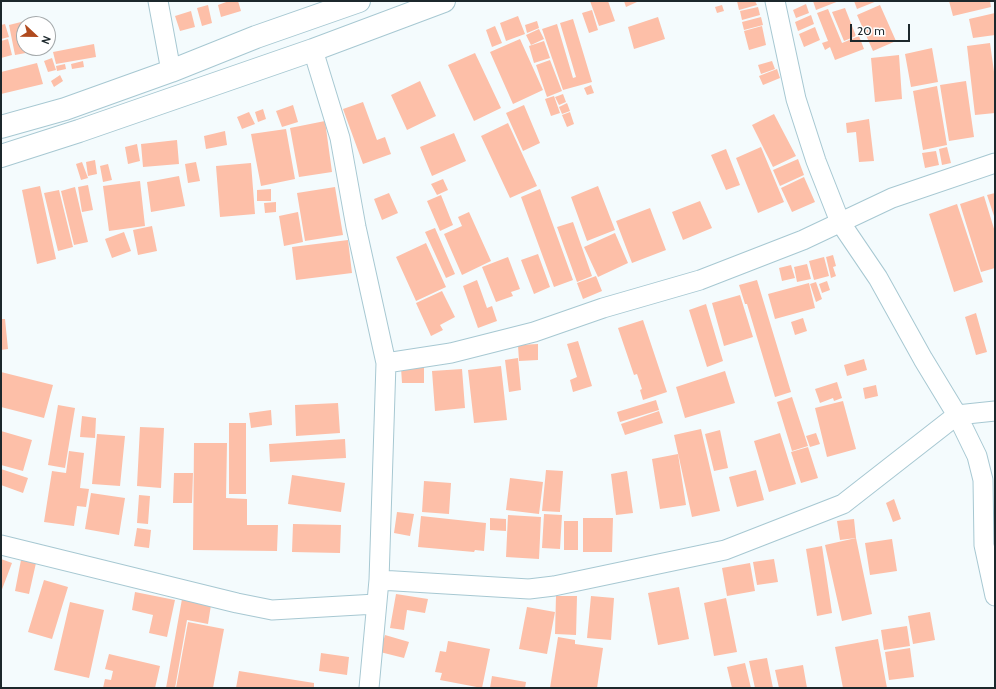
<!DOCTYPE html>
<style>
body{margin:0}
#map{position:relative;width:996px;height:689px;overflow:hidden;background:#f4fbfd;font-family:Cabin,sans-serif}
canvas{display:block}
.frame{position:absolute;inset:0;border:2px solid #1c282c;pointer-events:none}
.north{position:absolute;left:16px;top:16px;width:40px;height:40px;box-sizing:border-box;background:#fff;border:1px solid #a4a9ab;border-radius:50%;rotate:112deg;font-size:11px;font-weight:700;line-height:16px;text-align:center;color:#1c282c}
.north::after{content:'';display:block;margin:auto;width:14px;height:18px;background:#b04a1e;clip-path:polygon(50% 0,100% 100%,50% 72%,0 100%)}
.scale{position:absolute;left:850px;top:24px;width:60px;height:18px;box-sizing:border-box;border:2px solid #1c282c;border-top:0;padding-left:5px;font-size:12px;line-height:14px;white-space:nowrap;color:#1c282c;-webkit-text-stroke:3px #fff;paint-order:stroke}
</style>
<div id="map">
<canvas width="996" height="689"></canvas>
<div class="frame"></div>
<div class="north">N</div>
<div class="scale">20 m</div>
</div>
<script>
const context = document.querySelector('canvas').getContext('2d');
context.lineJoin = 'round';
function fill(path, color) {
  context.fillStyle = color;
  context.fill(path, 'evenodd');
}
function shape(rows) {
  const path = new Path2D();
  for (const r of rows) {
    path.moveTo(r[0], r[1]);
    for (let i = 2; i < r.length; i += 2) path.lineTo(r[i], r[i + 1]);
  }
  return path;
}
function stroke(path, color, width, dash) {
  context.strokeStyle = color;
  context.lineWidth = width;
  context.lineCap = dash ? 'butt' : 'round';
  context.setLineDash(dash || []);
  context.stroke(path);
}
const building = shape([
 [229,1,238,1,241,11,221,17,218,5],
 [590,1,608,1,615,21,599,26],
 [624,1,637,1,637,2,626,7],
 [737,1,755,1,757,5,739,10],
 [813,1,839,1,816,10],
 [854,1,877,1,857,9],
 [949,1,990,1,991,7,953,16],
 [806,4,809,13,796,18,793,10],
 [208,5,212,23,202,26,197,8],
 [722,5,724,11,717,13,715,7],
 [880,5,896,41,873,51,857,15],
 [758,7,760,15,742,20,740,11],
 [845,8,856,36,844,41,832,12],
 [828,9,842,43,859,36,864,49,835,60,830,47,825,50,822,43,828,41,817,13],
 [592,10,598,30,589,33,582,13],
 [191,11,195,27,180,31,175,16],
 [995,13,995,35,973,38,969,19],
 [811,15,814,24,798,31,795,22],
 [518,16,525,34,506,41,500,23],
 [658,17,665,39,634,49,628,27],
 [761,17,763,25,744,30,742,22],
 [573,19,592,82,563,90,542,29,557,24,573,78,576,77,560,23],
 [25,21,24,48,30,48,31,52,15,55,9,25],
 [537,21,539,28,527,33,525,25],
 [5,24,9,37,1,39,1,25],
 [495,26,502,43,492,47,486,30],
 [762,26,766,45,749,50,744,31],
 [815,27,820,40,804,47,799,34],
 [539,29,544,39,531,45,526,35],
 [8,39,12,55,1,58,1,41],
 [520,39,543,90,513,104,490,52],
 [544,41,550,58,534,63,529,46],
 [990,43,995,79,995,113,975,115,967,46],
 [94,44,96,57,56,64,53,52],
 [932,48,938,82,911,87,905,54],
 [475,53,501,108,474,121,448,65],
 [899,55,902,99,875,102,871,58],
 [52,58,56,70,48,72,44,61],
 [550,60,562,91,547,97,536,65],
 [83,61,84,67,72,69,71,64],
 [772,61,775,69,761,74,758,65],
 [37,63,43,84,1,94,1,72],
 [65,64,66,69,57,71,56,66],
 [777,69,780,78,763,85,759,76],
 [60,75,63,81,54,87,51,81],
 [420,81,436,116,407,130,391,95],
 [966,81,974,137,949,141,940,85],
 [591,85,594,93,587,95,584,88],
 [937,86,947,145,923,150,913,91],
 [563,94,566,102,559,105,555,97],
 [554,96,560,113,551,116,545,99],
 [363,102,377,140,385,137,391,154,363,164,343,109],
 [567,103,570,111,562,114,559,107],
 [293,105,298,122,282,127,276,111],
 [524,105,540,143,523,151,506,113],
 [263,109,266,119,258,122,255,112],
 [249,112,255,124,242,129,237,117],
 [570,112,574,124,567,127,562,115],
 [774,114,796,156,773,167,752,125],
 [869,119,874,161,859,162,856,132,847,133,846,123],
 [325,121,332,172,299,177,290,128],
 [508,123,537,186,510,198,481,136],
 [286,129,295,179,261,186,251,134],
 [225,131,227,145,206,149,204,136],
 [454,133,466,161,432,176,420,147],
 [177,140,179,164,143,167,141,144],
 [137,144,140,161,128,164,125,147],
 [761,147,784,202,758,213,736,158],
 [947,147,951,163,942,165,939,149],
 [726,149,740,185,726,190,711,155],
 [936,151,939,165,925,168,922,153],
 [798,159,804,175,780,186,773,170],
 [95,160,97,174,88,176,86,162],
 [82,162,88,178,81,180,76,164],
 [196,162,200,181,188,183,185,164],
 [251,163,255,214,220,217,216,166],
 [108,164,112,180,103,182,100,166],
 [179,176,185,206,151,212,147,182],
 [804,177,815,202,792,212,781,188],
 [443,179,448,190,437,195,431,184],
 [140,181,145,226,109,231,103,186],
 [88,185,93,210,82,212,78,187],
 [40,186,56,259,37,264,22,190],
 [598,186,615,230,587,241,571,197],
 [75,187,88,242,74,245,61,191],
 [335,187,343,235,305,241,297,193],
 [271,189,271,201,257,201,257,190],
 [540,189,573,280,554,287,521,197],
 [59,190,73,247,58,251,44,193],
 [389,193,398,213,382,220,374,199],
 [995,193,995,219,987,195],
 [441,195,453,225,440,231,427,201],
 [984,196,995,232,995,268,981,272,960,204],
 [700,201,712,228,683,240,672,212],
 [276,202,276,212,265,213,264,203],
 [957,204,983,282,954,292,929,214],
 [650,208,666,250,632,263,616,221],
 [298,212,303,242,284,246,279,216],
 [469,212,491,261,462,275,444,234,462,226,458,217],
 [573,222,592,276,577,282,557,227],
 [152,226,157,251,138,255,133,230],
 [435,228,455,274,446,278,425,232],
 [124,232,131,251,112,258,105,239],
 [615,233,628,263,598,277,584,247],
 [348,240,352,273,296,280,292,247],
 [426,243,446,287,416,301,396,257],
 [538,254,550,287,534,294,521,260],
 [833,255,836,266,833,267,836,276,831,278,826,257],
 [508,257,520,289,511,292,513,296,496,302,482,267],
 [824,257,829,276,814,280,809,261],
 [807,264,811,279,797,282,794,267],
 [791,265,795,278,782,281,779,268],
 [596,276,602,291,583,299,577,283],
 [477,280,487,308,492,306,497,321,478,328,463,286],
 [757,280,791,392,775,397,747,304,745,304,739,285],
 [827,281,830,290,822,293,819,284],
 [816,282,822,299,816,302,810,284],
 [809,283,815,308,775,319,768,294],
 [442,291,455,317,440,325,443,330,431,336,416,303],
 [740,295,753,337,724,346,712,303],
 [706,304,723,361,707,367,689,310],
 [976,313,987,352,976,355,965,317],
 [803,318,807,331,795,335,791,322],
 [1,319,5,319,8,349,1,350],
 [643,320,667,392,643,400,640,390,642,389,637,374,634,375,618,328],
 [578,341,592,386,573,392,570,380,577,377,567,344],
 [538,344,538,360,519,361,518,345],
 [518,358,521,390,509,392,505,360],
 [864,359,867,370,847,376,844,365],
 [501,366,507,420,474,423,468,370],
 [401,368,424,368,424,383,402,383],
 [462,369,465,408,435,411,432,371],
 [725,371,735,403,685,418,676,387],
 [1,372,53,385,44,418,1,407],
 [837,382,842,398,834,401,833,398,820,403,815,389],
 [876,385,878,396,865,399,863,388],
 [792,397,808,446,792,451,777,402],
 [656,400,659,410,620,422,617,412],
 [843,401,856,449,827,457,815,408],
 [338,403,340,433,296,436,295,405],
 [58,405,75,408,65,468,48,465],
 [271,410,272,425,251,428,249,413],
 [659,411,663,423,625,435,621,424],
 [82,416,96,418,95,438,80,437],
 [229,423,246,423,246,494,229,494],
 [140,427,164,428,161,488,137,486],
 [701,429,720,511,692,517,674,435],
 [720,430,728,468,714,471,705,434],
 [1,431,32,440,23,471,1,465],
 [780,433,796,484,769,492,754,441],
 [816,433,820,444,810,447,806,436],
 [97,434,125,436,120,486,92,484],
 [345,439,346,458,270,462,269,444],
 [194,443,227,443,226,498,247,499,247,525,278,525,277,551,193,550],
 [808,447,818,478,801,483,791,452],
 [69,451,84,453,80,488,89,489,86,507,77,506,74,526,44,522,52,471,66,473],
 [678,454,686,505,660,509,652,459],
 [1,469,28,478,23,493,1,485],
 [546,470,563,471,560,512,542,511],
 [756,470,764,500,737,507,729,477],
 [627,471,633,513,616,515,611,474],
 [174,473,193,473,192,503,173,503],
 [292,475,345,483,341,512,288,504],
 [510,478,543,482,539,514,506,510],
 [424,481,451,483,449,514,422,512],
 [91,493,125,498,119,535,85,529],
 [139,495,150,496,148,524,137,523],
 [894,499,901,519,893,522,886,503],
 [397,512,414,514,410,536,394,533],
 [544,514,562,515,560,549,542,548],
 [508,515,541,517,539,559,506,557],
 [421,516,486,523,484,551,475,550,474,552,418,547],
 [490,518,506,519,506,531,490,530],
 [583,518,613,518,612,552,583,552],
 [854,519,856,538,840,540,837,521],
 [564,521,578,521,578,550,564,550],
 [293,524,341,525,340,553,292,552],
 [137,528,151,530,149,548,134,546],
 [856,538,872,614,842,621,825,545],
 [892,539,897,571,870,575,865,543],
 [822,546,832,613,817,616,806,549],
 [1,559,12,563,1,592],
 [774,559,778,582,757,585,753,562],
 [21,560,36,563,29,594,15,591],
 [750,563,755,591,727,596,722,568],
 [44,580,68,587,52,639,28,632],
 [679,587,689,639,658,645,648,593],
 [135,592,175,600,167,637,149,633,153,615,132,610],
 [396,594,428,599,425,613,407,610,404,630,390,628],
 [556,596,577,596,576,635,555,634],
 [591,596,614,598,611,640,587,638],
 [726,598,737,652,714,656,704,603],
 [182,599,211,605,208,624,187,620,175,688,166,688],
 [70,602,104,610,89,678,54,670],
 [527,607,555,612,547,654,519,649],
 [930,612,935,640,913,644,908,616],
 [188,622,224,629,213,688,176,688],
 [907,626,910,646,884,650,881,630],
 [385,635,409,642,404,658,380,652],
 [558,637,575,640,575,644,603,648,597,688,550,688],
 [878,639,887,688,843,688,835,647],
 [448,641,490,649,482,688,440,680,442,673,435,672,440,651,446,652],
 [910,648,914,677,889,680,885,652],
 [321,653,349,657,347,675,319,671],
 [109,654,160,666,155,688,103,688,105,679,111,680,113,671,105,669],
 [767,658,773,688,755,688,749,661],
 [745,663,751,688,732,688,727,667],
 [803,665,807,688,779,688,775,670],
 [239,671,314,683,314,688,236,688],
 [492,676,526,682,525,688,490,688]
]);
const minor = shape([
 [158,1,171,71],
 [775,1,796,99,816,161,840,222,878,278,923,359,957,415,977,456,983,480,984,545,995,596],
 [313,50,340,138,356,227,386,363,379,580,369,688],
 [386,363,451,353,534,332,603,308,700,280,803,240,892,198,995,163],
 [1,545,237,603,272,610,376,604],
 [379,580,529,589,554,586,725,550,843,504,957,415,995,411]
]);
const tertiary = shape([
 [1,127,65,109,171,71,256,37,359,1],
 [1,156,79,131,313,50,444,1]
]);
fill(building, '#fdbfa8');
stroke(minor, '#a7c8d2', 21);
stroke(tertiary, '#a7c8d2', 24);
stroke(minor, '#fff', 19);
stroke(tertiary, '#fff', 22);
</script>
